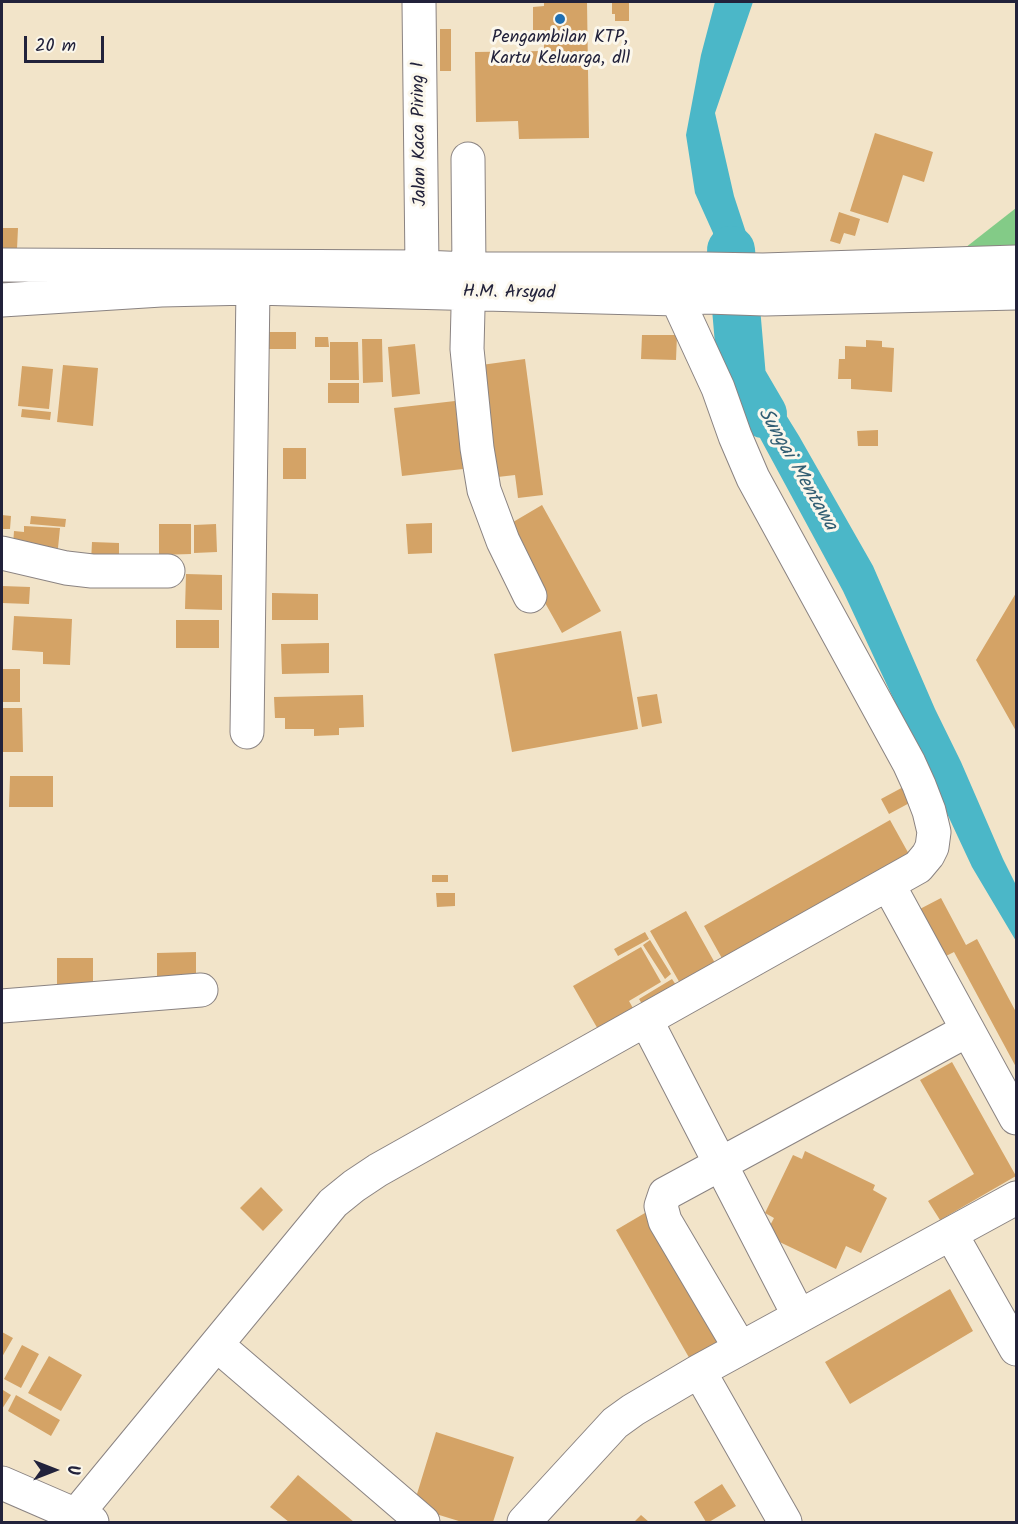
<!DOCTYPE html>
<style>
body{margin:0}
#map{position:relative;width:1018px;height:1524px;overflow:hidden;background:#f2e4c9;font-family:Kalam,sans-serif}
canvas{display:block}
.frame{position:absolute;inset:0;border:3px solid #22223b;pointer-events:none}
.north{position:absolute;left:24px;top:1440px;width:60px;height:60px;-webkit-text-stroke:4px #fbf7ec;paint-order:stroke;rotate:90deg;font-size:16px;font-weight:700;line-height:24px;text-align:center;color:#22223b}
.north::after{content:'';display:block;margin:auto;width:21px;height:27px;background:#22223b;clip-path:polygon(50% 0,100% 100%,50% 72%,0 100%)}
.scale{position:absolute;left:24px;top:36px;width:80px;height:27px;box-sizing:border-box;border:3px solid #22223b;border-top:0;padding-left:8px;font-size:18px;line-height:21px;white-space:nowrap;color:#22223b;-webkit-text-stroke:4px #fbf7ec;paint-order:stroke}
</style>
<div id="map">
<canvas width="1018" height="1524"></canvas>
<div class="frame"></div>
<div class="north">U</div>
<div class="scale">20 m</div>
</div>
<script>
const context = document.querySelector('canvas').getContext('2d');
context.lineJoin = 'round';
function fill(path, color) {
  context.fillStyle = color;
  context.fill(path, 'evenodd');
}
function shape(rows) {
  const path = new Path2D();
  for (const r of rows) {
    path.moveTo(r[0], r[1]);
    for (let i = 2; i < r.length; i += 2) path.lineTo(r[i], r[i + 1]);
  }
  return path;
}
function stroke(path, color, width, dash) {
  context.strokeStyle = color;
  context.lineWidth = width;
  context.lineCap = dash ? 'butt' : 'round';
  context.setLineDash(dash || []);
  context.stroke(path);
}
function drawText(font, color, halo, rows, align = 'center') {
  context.font = font + ' Kalam,sans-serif';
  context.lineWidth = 6;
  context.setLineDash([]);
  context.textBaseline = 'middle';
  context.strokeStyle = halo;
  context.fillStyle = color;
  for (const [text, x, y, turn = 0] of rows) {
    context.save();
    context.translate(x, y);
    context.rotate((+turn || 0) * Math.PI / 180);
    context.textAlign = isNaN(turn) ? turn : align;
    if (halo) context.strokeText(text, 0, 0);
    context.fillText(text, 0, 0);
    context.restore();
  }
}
const green = shape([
 [1016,208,1016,255,956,255]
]);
const water = shape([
 [715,2,753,2,715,113,734,196,755,260,713,259,713,233,695,193,686,135,701,55],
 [715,355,749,355,799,436,873,566,935,709,961,762,1003,859,1016,885,1016,941,972,867,843,591]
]);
const river = shape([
 [731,250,742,378,763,414]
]);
const building = shape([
 [544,2,587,2,589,138,519,139,518,121,476,122,475,52,544,51,544,30,533,30,533,7,544,6],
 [612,2,629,2,629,21,615,21,615,14,612,14],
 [440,29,451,29,451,71,440,71],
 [875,133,933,152,924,182,903,175,888,223,850,211],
 [839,212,860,219,855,236,844,233,840,244,830,241],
 [2,228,18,228,17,249,2,248],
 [258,332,296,332,296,349,258,349],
 [642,335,677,335,676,360,641,359],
 [315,337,328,337,329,347,315,347],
 [362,339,382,339,383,382,363,383],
 [866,340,882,341,882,347,894,348,892,392,851,389,851,379,838,379,839,359,845,359,845,346,866,347],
 [330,342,358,342,359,380,330,380],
 [415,344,420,394,392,397,388,347],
 [525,359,543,495,518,498,515,475,489,478,474,366],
 [63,365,98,368,93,426,57,422],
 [22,366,53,369,49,409,18,406],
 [328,383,359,383,359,403,328,403],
 [455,401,463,469,402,476,394,408],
 [22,409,51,412,50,420,21,417],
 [878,430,878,446,858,446,857,431],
 [283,448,306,448,306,479,283,479],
 [542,505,601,611,562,633,503,528],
 [2,515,11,516,10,529,2,529],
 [31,516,66,519,65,527,30,524],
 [432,523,432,553,408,554,406,524],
 [159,524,191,524,191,554,159,555],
 [216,524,217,552,194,553,194,525],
 [24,526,60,528,58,548,13,545,14,531,24,532],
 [92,542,119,543,119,564,91,562],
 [186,574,222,575,222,610,185,609],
 [2,586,30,587,29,604,2,603],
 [272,593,318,594,318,620,272,620],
 [1016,593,1016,731,976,660],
 [14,616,72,619,70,665,43,664,43,652,12,650],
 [176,620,219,620,219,648,176,648],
 [621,631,638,729,512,752,494,654],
 [329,643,329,673,282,674,281,644],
 [2,669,20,669,20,702,2,702],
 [657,694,662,723,642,727,637,697],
 [363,695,364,727,339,728,339,735,314,736,314,729,285,729,285,718,275,718,274,697],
 [2,708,22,708,23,752,2,752],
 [10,776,53,776,53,807,9,807],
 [907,785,915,800,889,814,881,799],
 [890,820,910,856,724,962,704,926],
 [432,875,448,875,448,882,432,882],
 [436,893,455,893,455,906,437,907],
 [941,898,966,945,977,939,1016,1012,1016,1067,954,952,944,957,918,910],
 [686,911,720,972,685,992,650,931],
 [645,932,649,939,618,956,614,949],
 [650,940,671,974,665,979,643,945],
 [641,947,661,982,629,1001,634,1010,599,1031,573,986],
 [196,952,196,980,157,981,157,953],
 [57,958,93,958,93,988,57,988],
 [672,979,678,988,645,1009,639,999],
 [952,1062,1016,1176,940,1220,928,1201,974,1174,920,1080],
 [805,1151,875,1185,873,1190,887,1198,861,1253,846,1246,836,1269,765,1235,774,1218,765,1213,793,1155,802,1159],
 [261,1187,283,1210,263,1231,240,1208],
 [650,1210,725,1342,691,1361,616,1230],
 [950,1289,973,1331,850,1404,825,1362],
 [2,1332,13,1338,2,1357],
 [22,1345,39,1354,21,1388,4,1379],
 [49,1356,82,1375,61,1411,28,1393],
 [3,1390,11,1395,2,1409,2,1393],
 [16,1395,60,1420,51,1436,8,1411],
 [436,1432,514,1457,493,1522,462,1522,413,1507],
 [298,1475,354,1522,289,1522,270,1507],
 [722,1484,736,1506,709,1522,706,1522,694,1502],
 [641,1515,649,1522,634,1522]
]);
const minor = shape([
 [419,2,422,267],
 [468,159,469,269,467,349,477,448,484,490,503,541,530,596],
 [2,265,422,267,469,269,704,269,763,270,1016,262],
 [2,300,161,290,253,288,677,299,707,297,765,299,1016,293],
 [2,553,66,568,92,571,168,571],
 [247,732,253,288],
 [888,884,1016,1118],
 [2,1006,201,990],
 [646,1020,799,1316],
 [951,1234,1016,1349],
 [217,1345,423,1522],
 [740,1348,665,1221,661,1206,665,1194,968,1030],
 [699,1371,785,1522],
 [2,1483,92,1522],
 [76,1515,333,1203,354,1186,378,1170,918,867,928,855,932,847,934,832,929,811,919,785,909,763,753,478,735,436,718,388,677,299,680,269],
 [524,1522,615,1423,633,1410,699,1371,1016,1198]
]);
const markers = [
 [560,19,6,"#1f6fb2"]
];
const poiNames = [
 ["Pengambilan KTP,",560,39],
 ["Kartu Keluarga, dll",560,60]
];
const streetNames = [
 ["Jalan Kaca Piring 1",421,134,-91],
 ["H.M. Arsyad",509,294,1]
];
const waterNames = [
 ["Sungai Mentawa",796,470,60]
];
fill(green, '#83cb87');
fill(water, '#4bb7c8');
stroke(river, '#4bb7c8', 48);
fill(building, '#d4a366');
stroke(minor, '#8a8382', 35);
stroke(minor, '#fff', 33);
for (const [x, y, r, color] of markers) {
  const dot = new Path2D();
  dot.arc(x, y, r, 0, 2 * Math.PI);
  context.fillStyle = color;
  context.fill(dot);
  stroke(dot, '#fbf7ec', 2);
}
drawText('18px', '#22223b', '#fbf7ec', poiNames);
drawText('18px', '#22223b', '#fbf7ec', streetNames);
drawText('italic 20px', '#325e73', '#fbf7ec', waterNames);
</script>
